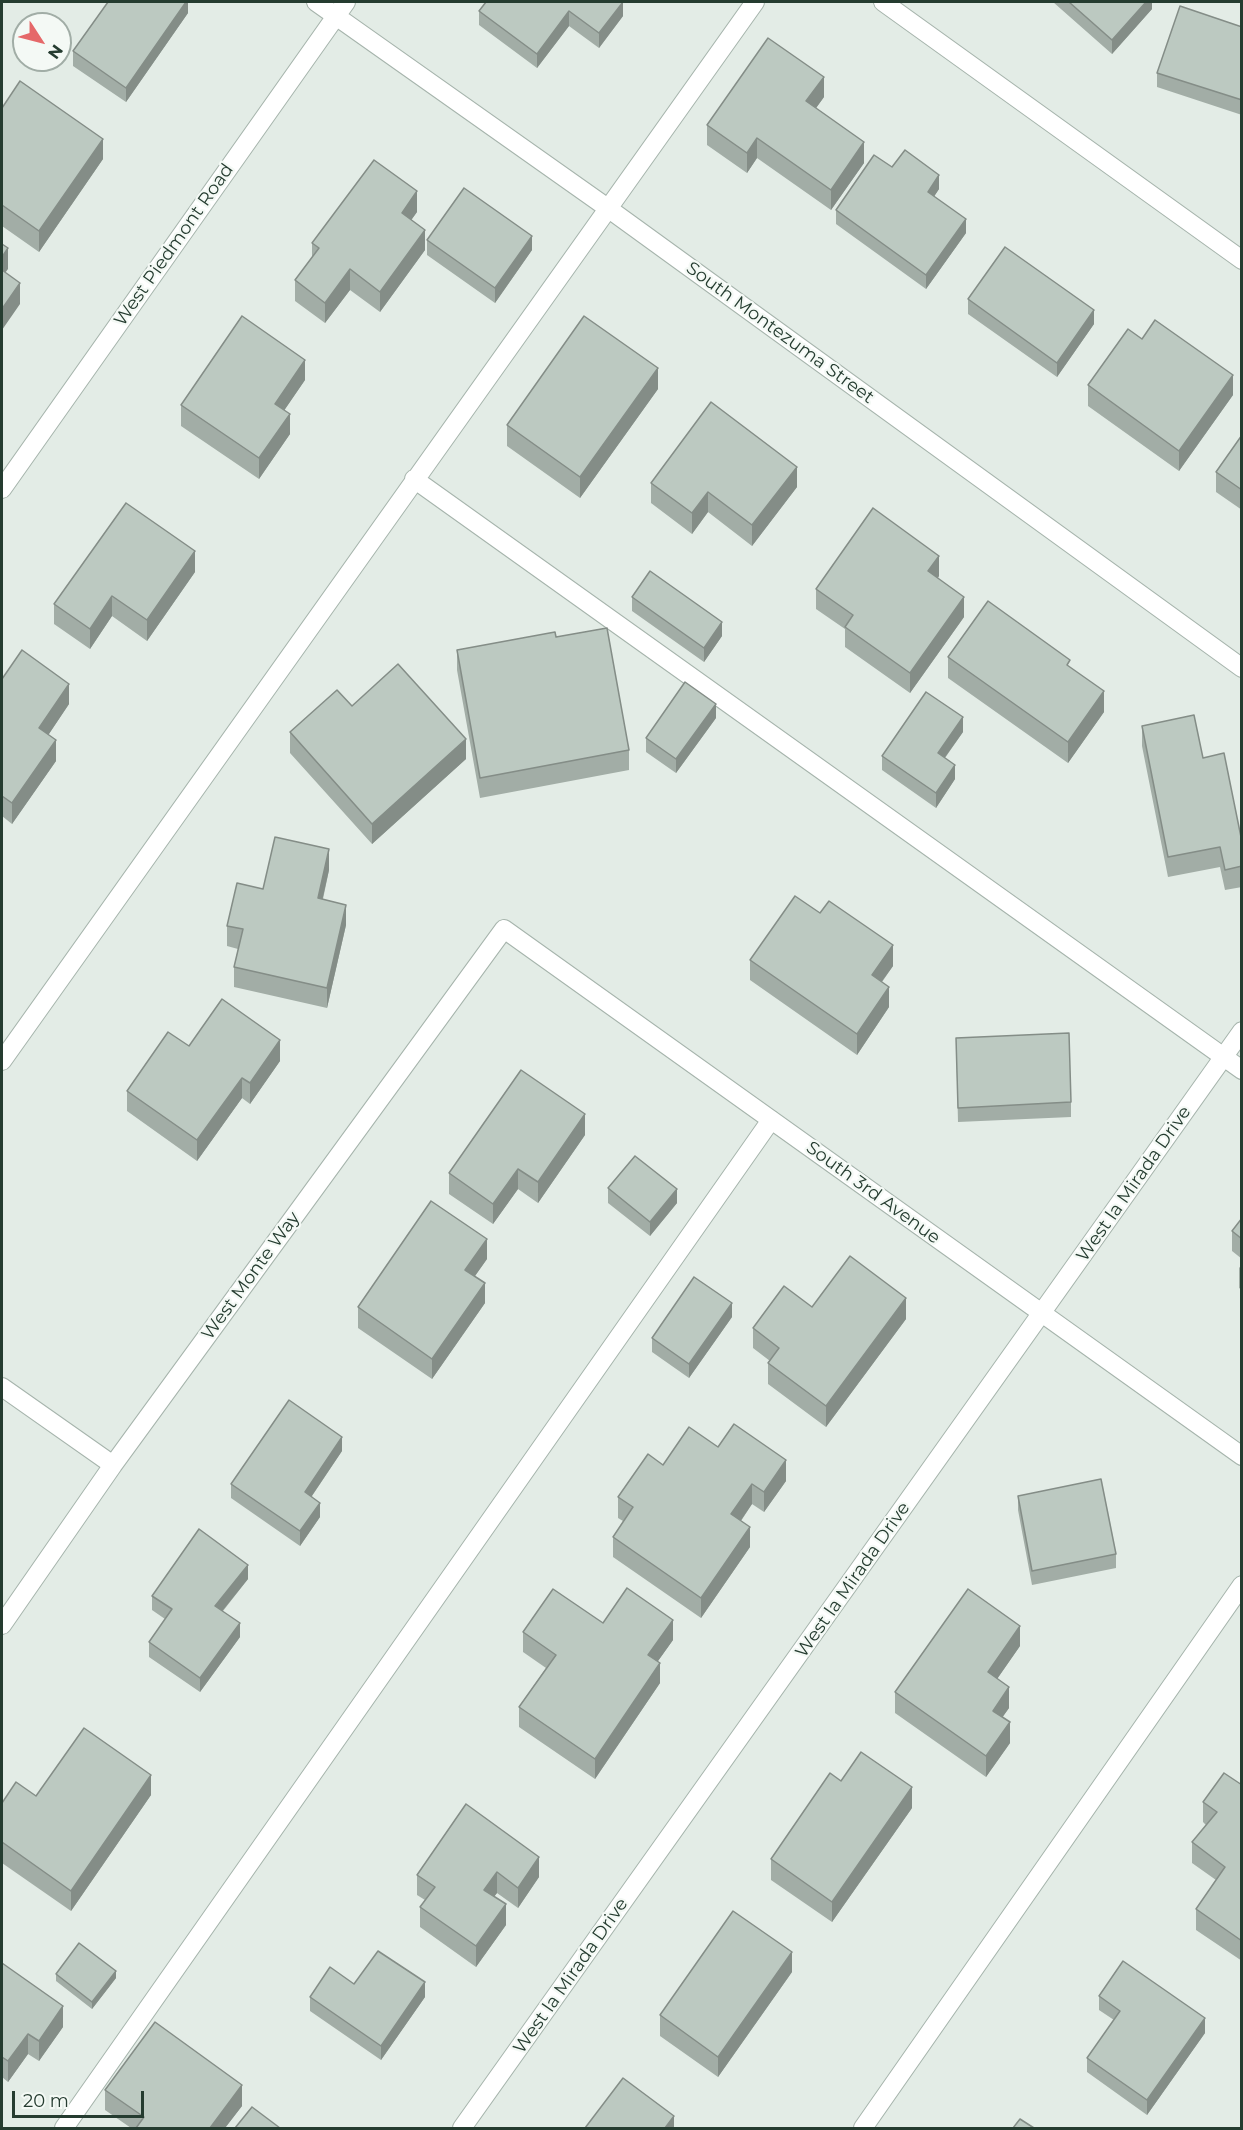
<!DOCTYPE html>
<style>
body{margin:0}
#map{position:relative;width:1243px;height:2130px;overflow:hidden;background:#e3ece6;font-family:Montserrat,sans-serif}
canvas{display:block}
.frame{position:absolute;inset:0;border:3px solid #253c30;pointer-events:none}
.north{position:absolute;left:12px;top:12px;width:60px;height:60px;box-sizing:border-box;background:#f4f9f5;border:2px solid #a1ada6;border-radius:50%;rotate:126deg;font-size:16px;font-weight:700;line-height:24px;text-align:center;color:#253c30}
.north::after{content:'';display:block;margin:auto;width:21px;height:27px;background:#e56869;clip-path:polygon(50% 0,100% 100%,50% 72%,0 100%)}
.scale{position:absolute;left:12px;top:2091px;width:132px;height:27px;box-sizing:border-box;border:3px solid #253c30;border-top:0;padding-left:8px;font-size:18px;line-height:21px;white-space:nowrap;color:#253c30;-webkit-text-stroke:4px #f4f9f5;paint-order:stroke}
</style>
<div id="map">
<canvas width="1243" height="2130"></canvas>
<div class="frame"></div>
<div class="north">N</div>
<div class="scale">20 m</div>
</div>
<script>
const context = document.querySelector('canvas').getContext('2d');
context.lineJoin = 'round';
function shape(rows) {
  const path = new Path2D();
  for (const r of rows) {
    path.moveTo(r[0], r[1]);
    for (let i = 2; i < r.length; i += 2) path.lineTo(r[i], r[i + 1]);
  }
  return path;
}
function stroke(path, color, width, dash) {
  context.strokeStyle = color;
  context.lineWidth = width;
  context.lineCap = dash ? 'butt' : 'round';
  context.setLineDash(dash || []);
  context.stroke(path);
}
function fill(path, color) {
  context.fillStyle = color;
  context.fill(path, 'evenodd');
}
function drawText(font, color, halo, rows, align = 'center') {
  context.font = font + ' Montserrat,sans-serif';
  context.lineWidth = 4.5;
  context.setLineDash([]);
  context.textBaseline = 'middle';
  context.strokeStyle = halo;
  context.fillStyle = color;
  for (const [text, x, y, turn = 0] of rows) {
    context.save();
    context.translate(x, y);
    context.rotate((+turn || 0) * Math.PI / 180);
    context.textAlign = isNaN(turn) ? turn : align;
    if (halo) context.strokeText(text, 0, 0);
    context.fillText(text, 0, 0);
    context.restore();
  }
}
const lane = shape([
 [883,2,1242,260],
 [414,479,1242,1070],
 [2,1061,755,2],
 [64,2128,771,1120],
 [863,2128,1242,1585]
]);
const street = shape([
 [316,2,609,209,1242,668],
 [2,489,346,2],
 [2,1387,113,1465],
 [2,1625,113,1465,504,929,1242,1456],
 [462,2128,1242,1031]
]);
const wall = shape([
 [188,2,188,13,126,102,73,66,73,51],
 [486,2,623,16,599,48,569,26,537,68,479,25,479,11],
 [1053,2,1152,2,1152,9,1112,54],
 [1242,27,1242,115,1157,87,1157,73],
 [824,97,816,108,864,163,831,210,757,158,747,173,707,145,707,125],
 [2,108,103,159,39,252,2,226],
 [892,167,939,189,934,196,966,233,926,289,836,224,836,210],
 [417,212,411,220,425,250,380,312,350,290,325,323,295,301,295,280,312,258,312,243],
 [427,240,532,250,495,303,427,255],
 [968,299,1094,324,1057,377,968,314],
 [1142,339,1233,395,1179,471,1088,406,1088,385],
 [305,380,284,410,290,434,259,479,181,426,181,405],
 [658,389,580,498,507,446,507,425],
 [1242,435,1242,510,1216,492,1216,472],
 [651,483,797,487,752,546,708,512,692,534,651,503],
 [195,572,147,641,112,616,90,649,54,624,54,604],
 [939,576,938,578,964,617,910,693,845,647,845,629,816,609,816,589],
 [632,597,722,636,704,662,632,611],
 [556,637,629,750,629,770,480,798,457,670,457,650],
 [948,657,1070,667,1104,712,1068,763,948,678],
 [2,679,69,704,48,735,56,761,12,824,2,816],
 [352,706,466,759,372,844,290,753,290,732],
 [716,718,676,773,646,752,646,738],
 [1142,726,1203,758,1242,842,1242,887,1225,890,1220,867,1168,877,1142,746],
 [963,732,945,758,955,779,936,808,882,770,882,756],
 [329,870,323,899,346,925,327,1008,234,987,234,967,238,949,227,946,227,926,263,889],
 [750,960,893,966,882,982,889,1007,857,1055,750,980],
 [956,1038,1071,1102,1071,1117,958,1122],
 [189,1046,280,1061,250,1104,242,1098,197,1161,127,1111,127,1091],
 [585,1135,538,1203,518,1189,493,1224,449,1194,449,1173],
 [608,1188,677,1203,650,1236,608,1203],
 [1242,1218,1242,1259,1232,1251,1232,1231],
 [487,1259,475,1276,485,1303,432,1379,358,1328,358,1307],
 [1242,1264,1242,1290,1239,1288,1239,1268],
 [812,1307,906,1319,826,1427,768,1384,768,1363,770,1361,753,1348,753,1328],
 [732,1317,689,1378,652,1352,652,1338],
 [342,1451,312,1496,320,1517,300,1546,231,1498,231,1484],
 [663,1465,786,1481,764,1512,752,1504,741,1521,750,1547,701,1618,613,1557,613,1537,623,1521,618,1518,618,1497],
 [1018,1496,1116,1554,1116,1568,1032,1585,1018,1510],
 [248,1579,223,1611,240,1637,200,1692,149,1657,149,1642,165,1619,152,1610,152,1596],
 [603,1623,673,1640,658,1661,660,1683,595,1779,519,1727,519,1707,546,1668,523,1652,523,1632],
 [1020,1646,997,1679,1009,1708,1002,1717,1010,1743,986,1777,895,1713,895,1692],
 [1242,1785,1242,1961,1196,1930,1196,1909,1216,1880,1192,1863,1192,1842,1206,1825,1203,1822,1203,1802],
 [151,1795,71,1911,2,1863,2,1803,36,1796],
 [466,1804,539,1877,518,1908,497,1893,494,1896,506,1925,476,1967,420,1927,420,1907,425,1900,417,1895,417,1875],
 [912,1808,832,1922,771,1880,771,1859],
 [2,1963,63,2027,39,2061,28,2054,8,2082,2,2077],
 [792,1972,718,2077,660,2036,660,2015],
 [56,1974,116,1978,92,2009,56,1981],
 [354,1984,425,1997,381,2060,310,2011,310,1997],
 [1099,1996,1205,2033,1147,2115,1087,2072,1087,2058,1114,2020,1099,2010],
 [105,2090,242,2106,225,2128,131,2128,105,2110]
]);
const shadedWall = shape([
 [186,2,188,2,188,13,126,102,126,88],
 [623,2,623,16,599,48,599,33],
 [1146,2,1152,2,1152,9,1112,54,1112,40],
 [569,11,569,26,537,68,537,54],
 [824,77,824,97,806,122,806,101],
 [757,138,757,158,747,173,747,153],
 [103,139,103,159,39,252,39,231],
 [864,142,864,163,831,210,831,190],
 [939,175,939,189,928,206,928,192],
 [417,191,417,212,402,233,402,213],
 [966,219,966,233,926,289,926,275],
 [425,230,425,250,380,312,380,292],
 [532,236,532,250,495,303,495,288],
 [8,248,8,269,2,277,2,257],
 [350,269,350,290,325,323,325,303],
 [20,283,20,304,2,330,2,309],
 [1094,310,1094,324,1057,377,1057,363],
 [305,360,305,380,275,424,275,404],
 [658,368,658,389,580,498,580,477],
 [1233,375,1233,395,1179,471,1179,451],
 [290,414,290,434,259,479,259,458],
 [797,467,797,487,752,546,752,525],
 [708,492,708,512,692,534,692,513],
 [195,551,195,572,147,641,147,620],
 [939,556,939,576,928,591,928,571],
 [112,596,112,616,90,649,90,629],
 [964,597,964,617,910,693,910,673],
 [722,622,722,636,704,662,704,648],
 [69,684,69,704,39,749,39,728],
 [1104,691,1104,712,1068,763,1068,742],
 [716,704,716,718,676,773,676,759],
 [963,717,963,732,938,767,938,753],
 [466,739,466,759,372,844,372,824],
 [56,740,56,761,12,824,12,803],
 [955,765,955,779,936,808,936,793],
 [329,849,329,870,318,919,318,898],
 [346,905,346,925,327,1008,327,988],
 [893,945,893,966,872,995,872,975],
 [889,987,889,1007,857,1055,857,1034],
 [280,1040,280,1061,250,1104,250,1083],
 [242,1078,242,1098,197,1161,197,1140],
 [585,1114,585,1135,538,1203,538,1182],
 [518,1169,518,1189,493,1224,493,1204],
 [677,1189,677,1203,650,1236,650,1222],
 [487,1239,487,1259,465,1290,465,1270],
 [485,1283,485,1303,432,1379,432,1359],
 [906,1298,906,1319,826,1427,826,1406],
 [732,1303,732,1317,689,1378,689,1364],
 [342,1437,342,1451,305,1506,305,1492],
 [786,1460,786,1481,764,1512,764,1492],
 [752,1484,752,1504,731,1535,731,1514],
 [320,1503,320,1517,300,1546,300,1531],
 [750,1527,750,1547,701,1618,701,1598],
 [248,1565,248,1579,215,1620,215,1606],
 [673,1620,673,1640,648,1675,648,1655],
 [240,1623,240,1637,200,1692,200,1678],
 [1020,1626,1020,1646,988,1692,988,1672],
 [660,1663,660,1683,595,1779,595,1759],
 [1009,1687,1009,1708,993,1731,993,1711],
 [1010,1722,1010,1743,986,1777,986,1756],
 [151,1775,151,1795,71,1911,71,1891],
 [912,1787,912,1808,832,1922,832,1902],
 [539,1857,539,1877,518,1908,518,1888],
 [497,1872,497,1893,484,1910,484,1890],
 [506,1904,506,1925,476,1967,476,1946],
 [792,1952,792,1972,718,2077,718,2057],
 [116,1971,116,1978,92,2009,92,2002],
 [425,1982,425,1997,381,2060,381,2046],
 [63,2006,63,2027,39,2061,39,2041],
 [1205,2018,1205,2033,1147,2115,1147,2100],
 [28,2034,28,2054,8,2082,8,2061],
 [242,2085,242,2106,225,2128,210,2128],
 [674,2116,674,2128,665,2128]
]);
const building = shape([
 [108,2,186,2,126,88,73,51,108,2],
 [486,2,623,2,599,33,569,11,537,54,479,11,486,2],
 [1069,2,1146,2,1112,40,1069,2],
 [1180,6,1242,27,1242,100,1157,73,1180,6],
 [768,38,824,77,806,101,864,142,831,190,757,138,747,153,707,125,768,38],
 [20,81,103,139,39,231,2,205,2,108,20,81],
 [905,150,939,175,928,192,966,219,926,275,836,210,874,155,892,167,905,150],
 [374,160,417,191,402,213,425,230,380,292,350,269,325,303,295,280,319,248,312,243,374,160],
 [464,188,532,236,495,288,427,240,464,188],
 [2,244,8,248,2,257,2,244],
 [1005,247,1094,310,1057,363,968,299,1005,247],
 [2,270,20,283,2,309,2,270],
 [242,316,305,360,275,404,290,414,259,458,181,405,242,316],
 [584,316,658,368,580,477,507,425,584,316],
 [1155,320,1233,375,1179,451,1088,385,1128,329,1142,339,1155,320],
 [711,402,797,467,752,525,708,492,692,513,651,483,711,402],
 [1242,435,1242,490,1216,472,1242,435],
 [126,503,195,551,147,620,112,596,90,629,54,604,126,503],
 [873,508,939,556,928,571,964,597,910,673,845,627,853,615,816,589,873,508],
 [650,571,722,622,704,648,632,597,650,571],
 [988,601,1070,660,1067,665,1104,691,1068,742,948,657,988,601],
 [607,628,629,750,480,778,457,650,555,632,556,637,607,628],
 [22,650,69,684,39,728,56,740,12,803,2,796,2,679,22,650],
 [398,664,466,739,372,824,290,732,337,690,352,706,398,664],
 [685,682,716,704,676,759,646,738,685,682],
 [926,692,963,717,938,753,955,765,936,793,882,756,926,692],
 [1194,715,1203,758,1224,753,1242,842,1242,866,1225,870,1220,847,1168,857,1142,726,1194,715],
 [275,837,329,849,318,898,346,905,327,988,234,967,243,929,227,926,237,883,263,889,275,837],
 [795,896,820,913,829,901,893,945,872,975,889,987,857,1034,750,960,795,896],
 [222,999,280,1040,250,1083,242,1078,197,1140,127,1091,168,1032,189,1046,222,999],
 [1069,1033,1071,1102,958,1108,956,1038,1069,1033],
 [521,1070,585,1114,538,1182,518,1169,493,1204,449,1173,521,1070],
 [635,1156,677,1189,650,1222,608,1188,635,1156],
 [431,1201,487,1239,465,1270,485,1283,432,1359,358,1307,431,1201],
 [1242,1218,1242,1239,1232,1231,1242,1218],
 [850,1256,906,1298,826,1406,768,1363,779,1348,753,1328,784,1286,812,1307,850,1256],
 [694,1277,732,1303,689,1364,652,1338,694,1277],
 [289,1400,342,1437,305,1492,320,1503,300,1531,231,1484,289,1400],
 [734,1424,786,1460,764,1492,752,1484,731,1514,750,1527,701,1598,613,1537,633,1507,618,1497,648,1454,663,1465,689,1427,718,1447,734,1424],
 [1101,1479,1116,1554,1032,1571,1018,1496,1101,1479],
 [199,1529,248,1565,215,1606,240,1623,200,1678,149,1642,172,1609,152,1596,199,1529],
 [627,1588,673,1620,648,1655,660,1663,595,1759,519,1707,556,1655,523,1632,553,1589,603,1623,627,1588],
 [968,1589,1020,1626,988,1672,1009,1687,993,1711,1010,1722,986,1756,895,1692,968,1589],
 [84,1728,151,1775,71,1891,2,1842,2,1803,16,1782,36,1796,84,1728],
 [861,1752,912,1787,832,1902,771,1859,830,1773,841,1781,861,1752],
 [1224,1773,1242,1785,1242,1941,1196,1909,1225,1867,1192,1842,1217,1812,1203,1802,1224,1773],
 [466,1804,539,1857,518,1888,497,1872,484,1890,506,1904,476,1946,420,1907,435,1887,417,1875,466,1804],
 [733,1911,792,1952,718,2057,660,2015,733,1911],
 [79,1943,116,1971,92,2002,56,1974,79,1943],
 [378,1951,425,1982,381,2046,310,1997,330,1967,354,1984,378,1951],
 [1123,1961,1205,2018,1147,2100,1087,2058,1120,2011,1099,1996,1123,1961],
 [2,1963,63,2006,39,2041,28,2034,8,2061,2,2057,2,1963],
 [155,2022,242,2085,210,2128,136,2128,144,2117,105,2090,155,2022],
 [623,2078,674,2116,665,2128,585,2128,623,2078],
 [252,2107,280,2128,235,2128,252,2107],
 [1020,2119,1034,2128,1013,2128,1020,2119]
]);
const streetNames = [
 ["West Piedmont Road",174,245,-55],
 ["South Montezuma Street",780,333,36],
 ["West la Mirada Drive",1134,1184,-55],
 ["South 3rd Avenue",873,1193,36],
 ["West Monte Way",251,1276,-54],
 ["West la Mirada Drive",853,1580,-55],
 ["West la Mirada Drive",571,1976,-55]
];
stroke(lane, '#a6b4ac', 20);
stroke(street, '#a6b4ac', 20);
stroke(lane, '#fff', 18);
stroke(street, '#fff', 18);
fill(wall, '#a2ada6');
fill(shadedWall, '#848d87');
fill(building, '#bcc9c1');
stroke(building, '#848d87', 1.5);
drawText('18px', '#253c30', '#f4f9f5', streetNames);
</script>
